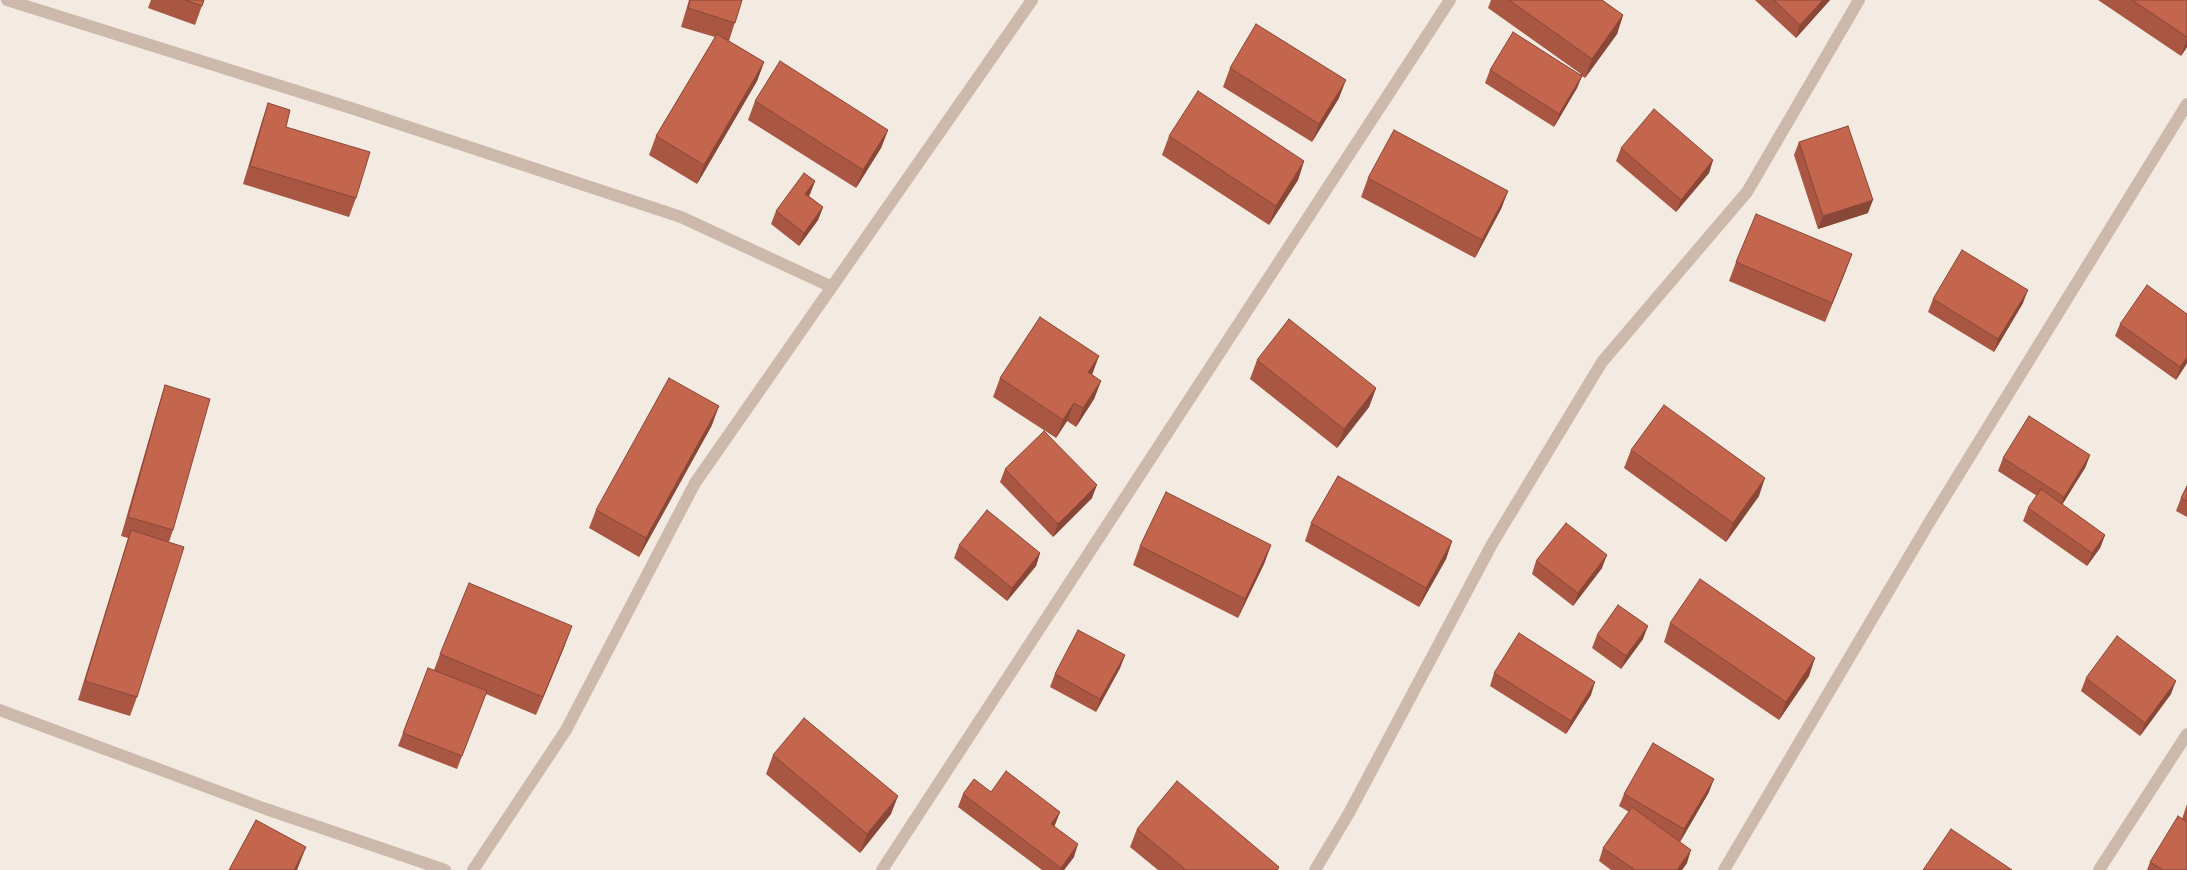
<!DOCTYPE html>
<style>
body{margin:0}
canvas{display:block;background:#f3eae1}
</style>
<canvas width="2187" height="870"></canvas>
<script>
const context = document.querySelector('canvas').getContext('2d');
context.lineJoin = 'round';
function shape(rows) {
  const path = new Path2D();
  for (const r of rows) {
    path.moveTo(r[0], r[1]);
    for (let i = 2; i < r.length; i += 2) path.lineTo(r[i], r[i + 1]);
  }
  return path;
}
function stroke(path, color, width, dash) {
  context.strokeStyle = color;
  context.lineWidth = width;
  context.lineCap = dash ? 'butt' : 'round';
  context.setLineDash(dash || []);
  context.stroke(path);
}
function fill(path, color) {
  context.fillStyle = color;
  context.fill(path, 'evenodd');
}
const minor = shape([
 [7,0,354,109,681,217,832,287],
 [0,710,266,809,445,870],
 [473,870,566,730,695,483,1032,0],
 [882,870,1450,0],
 [1315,870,1349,813,1492,544,1602,362,1747,192,1859,0],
 [1724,870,1927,526,2187,104],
 [2099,870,2187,734]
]);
const wall = shape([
 [151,0,204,0,195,25,148,8],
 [689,0,742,0,729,41,764,62,757,81,697,184,649,155,656,136,715,37,681,27],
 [1491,0,1602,0,1623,15,1617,34,1585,78,1582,76,1577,88,1554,127,1485,83,1490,70,1581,74,1488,8],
 [1755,0,1830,0,1796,38],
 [2098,0,2187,0,2187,47,2181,56],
 [1230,68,1339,98,1312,142,1223,87],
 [755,101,888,130,881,148,856,188,748,120],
 [268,103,286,127,356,198,349,217,243,184,262,121],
 [1169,136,1304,161,1298,180,1269,225,1162,155],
 [1799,142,1868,213,1818,229,1794,155],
 [1621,148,1713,160,1709,173,1676,212,1616,161],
 [1368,178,1508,191,1501,209,1475,258,1361,197],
 [815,181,810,194,809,196,823,207,818,220,799,246,771,224,776,211],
 [1852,254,1825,322,1729,281,1736,262],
 [1933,299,2023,303,1994,352,1928,312],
 [2120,324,2187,363,2176,380,2115,336],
 [1257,360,1376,388,1369,407,1337,448,1250,379],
 [1092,375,1101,381,1094,399,1076,427,1067,421,1056,438,993,397,1000,378],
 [165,385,173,530,169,542,137,697,130,716,78,700,128,538,121,536,159,404],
 [712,425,639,557,589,528,596,510],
 [1631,450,1759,496,1726,542,1624,468],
 [2090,455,2085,468,2062,504,2105,535,2100,548,2087,566,2023,521,2028,508,2037,496,1998,471,2003,458],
 [1005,469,1092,498,1053,537,1000,482],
 [2187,486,2187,517,2176,511,2181,498],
 [1311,523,1452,541,1446,559,1419,607,1305,541],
 [959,545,1040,553,1036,566,1007,601,954,558],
 [1271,545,1264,564,1238,618,1133,565,1140,546],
 [1536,561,1602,568,1573,606,1532,574],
 [1670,623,1809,676,1779,720,1664,642],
 [1597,635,1643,639,1621,669,1592,648],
 [565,645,536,715,486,694,457,769,398,746,428,668,434,670,440,654],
 [1125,655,1120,668,1096,712,1050,687,1055,674],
 [1494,673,1591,695,1566,734,1490,686],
 [2086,678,2171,694,2140,736,2081,691],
 [773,755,891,814,860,853,766,774],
 [991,792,1060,812,1054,826,1074,857,1064,870,1042,870,958,807,963,794],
 [1709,792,1680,842,1687,863,1682,870,1611,870,1599,861,1603,848,1629,812,1619,806,1624,794],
 [2187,804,2187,870,2147,870,2150,862,2182,819],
 [1137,829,1278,870,1158,870,1130,847]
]);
const shadedWall = shape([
 [1823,0,1830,0,1796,38,1800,25],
 [1623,15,1617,34,1585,78,1592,59],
 [2187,39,2187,47,2181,56],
 [764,62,757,81,697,184,704,165],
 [1582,76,1577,88,1554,127,1559,114],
 [1346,80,1339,98,1312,142,1319,124],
 [888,130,881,148,856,188,863,170],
 [1713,160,1709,173,1676,212,1681,200],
 [1304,161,1298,180,1269,225,1276,206],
 [815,181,810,194,801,207,805,194],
 [1508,191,1501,209,1475,258,1482,240],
 [1873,200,1868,213,1818,229,1823,216],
 [823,207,818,220,799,246,804,233],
 [1852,254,1845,273,1825,322,1832,303],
 [2028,290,2023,303,1994,352,1998,339],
 [1099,356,1092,375,1082,391,1088,372],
 [2187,357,2187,363,2176,380,2180,367],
 [1101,381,1094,399,1076,427,1083,408],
 [1376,388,1369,407,1337,448,1344,429],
 [1074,403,1067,421,1056,438,1063,420],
 [719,406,712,425,639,557,646,538],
 [2090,455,2085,468,2059,510,2064,497],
 [1765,478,1759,496,1726,542,1733,523],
 [1097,485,1092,498,1053,537,1058,524],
 [2105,535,2100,548,2087,566,2092,553],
 [1452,541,1446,559,1419,607,1426,588],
 [1271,545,1264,564,1238,618,1245,599],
 [1040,553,1036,566,1007,601,1012,588],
 [1607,555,1602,568,1573,606,1578,593],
 [572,626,565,645,536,715,543,697],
 [1648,626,1643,639,1621,669,1626,656],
 [1125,655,1120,668,1096,712,1100,699],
 [1815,658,1809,676,1779,720,1786,702],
 [2176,681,2171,694,2140,736,2145,723],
 [1595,682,1591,695,1566,734,1571,721],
 [1714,779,1709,792,1680,842,1684,829],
 [898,796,891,814,860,853,867,834],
 [1060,812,1055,825,1047,837,1051,824],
 [1078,844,1074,857,1064,870,1060,870],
 [306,847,297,870,294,870],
 [1691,850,1687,863,1682,870,1677,870]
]);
const building = shape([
 [185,0,204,0,202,6,185,0],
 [690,0,742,0,735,23,688,8,690,0],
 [1509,0,1602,0,1623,15,1592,59,1509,0],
 [1774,0,1823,0,1800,25,1774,0],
 [2132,0,2187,0,2187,37,2132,0],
 [1256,24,1346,80,1319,124,1230,68,1256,24],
 [1513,32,1582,76,1559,114,1490,70,1513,32],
 [717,34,764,62,704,165,656,136,717,34],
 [780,61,888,130,863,170,755,101,780,61],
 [1198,91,1304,161,1276,206,1169,136,1198,91],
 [268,103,290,110,286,127,370,152,356,198,250,166,268,103],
 [1654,109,1713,160,1681,200,1621,148,1654,109],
 [1848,126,1873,200,1823,216,1799,142,1848,126],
 [1394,130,1508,191,1482,240,1368,178,1394,130],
 [804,173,815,181,805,194,823,207,804,233,776,211,804,173],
 [1756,214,1852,254,1832,303,1736,262,1756,214],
 [1962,250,2028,290,1998,339,1933,299,1962,250],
 [2147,285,2187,314,2187,357,2180,367,2120,324,2147,285],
 [1040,317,1099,356,1088,372,1101,381,1083,408,1074,403,1063,420,1000,378,1040,317],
 [1289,319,1376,388,1344,429,1257,360,1289,319],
 [669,378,719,406,646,538,596,510,669,378],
 [165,385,210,399,173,530,128,517,165,385],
 [1664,405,1765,478,1733,523,1631,450,1664,405],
 [2029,416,2090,455,2064,497,2003,458,2029,416],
 [1044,431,1097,485,1058,524,1005,469,1044,431],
 [1338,476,1452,541,1426,588,1311,523,1338,476],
 [2187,486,2187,501,2181,498,2187,486],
 [2041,489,2105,535,2092,553,2028,508,2041,489],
 [1166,492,1271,545,1245,599,1140,546,1166,492],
 [987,510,1040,553,1012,588,959,545,987,510],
 [1566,523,1607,555,1578,593,1536,561,1566,523],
 [131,530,184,547,137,697,85,681,131,530],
 [1700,579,1815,658,1786,702,1670,623,1700,579],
 [469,583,572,626,543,697,440,654,469,583],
 [1618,605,1648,626,1626,656,1597,635,1618,605],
 [1078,630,1125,655,1100,699,1055,674,1078,630],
 [1519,633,1595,682,1571,721,1494,673,1519,633],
 [2117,636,2176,681,2145,723,2086,678,2117,636],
 [428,668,487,691,462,756,403,733,428,668],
 [804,718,898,796,867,834,773,755,804,718],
 [1653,743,1714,779,1684,829,1624,794,1653,743],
 [1006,771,1060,812,1051,824,1078,844,1061,868,963,794,974,779,991,792,1006,771],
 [1177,781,1279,867,1277,870,1186,870,1137,829,1177,781],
 [1632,807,1691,850,1677,870,1635,870,1603,848,1632,807],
 [2178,816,2187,822,2187,870,2163,870,2150,862,2178,816],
 [256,820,306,847,294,870,229,870,256,820],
 [1951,829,2012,870,1923,870,1951,829]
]);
stroke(minor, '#ccb9ac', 12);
fill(wall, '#a95743');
fill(shadedWall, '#894737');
fill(building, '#c4654e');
stroke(building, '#894737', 1);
</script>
